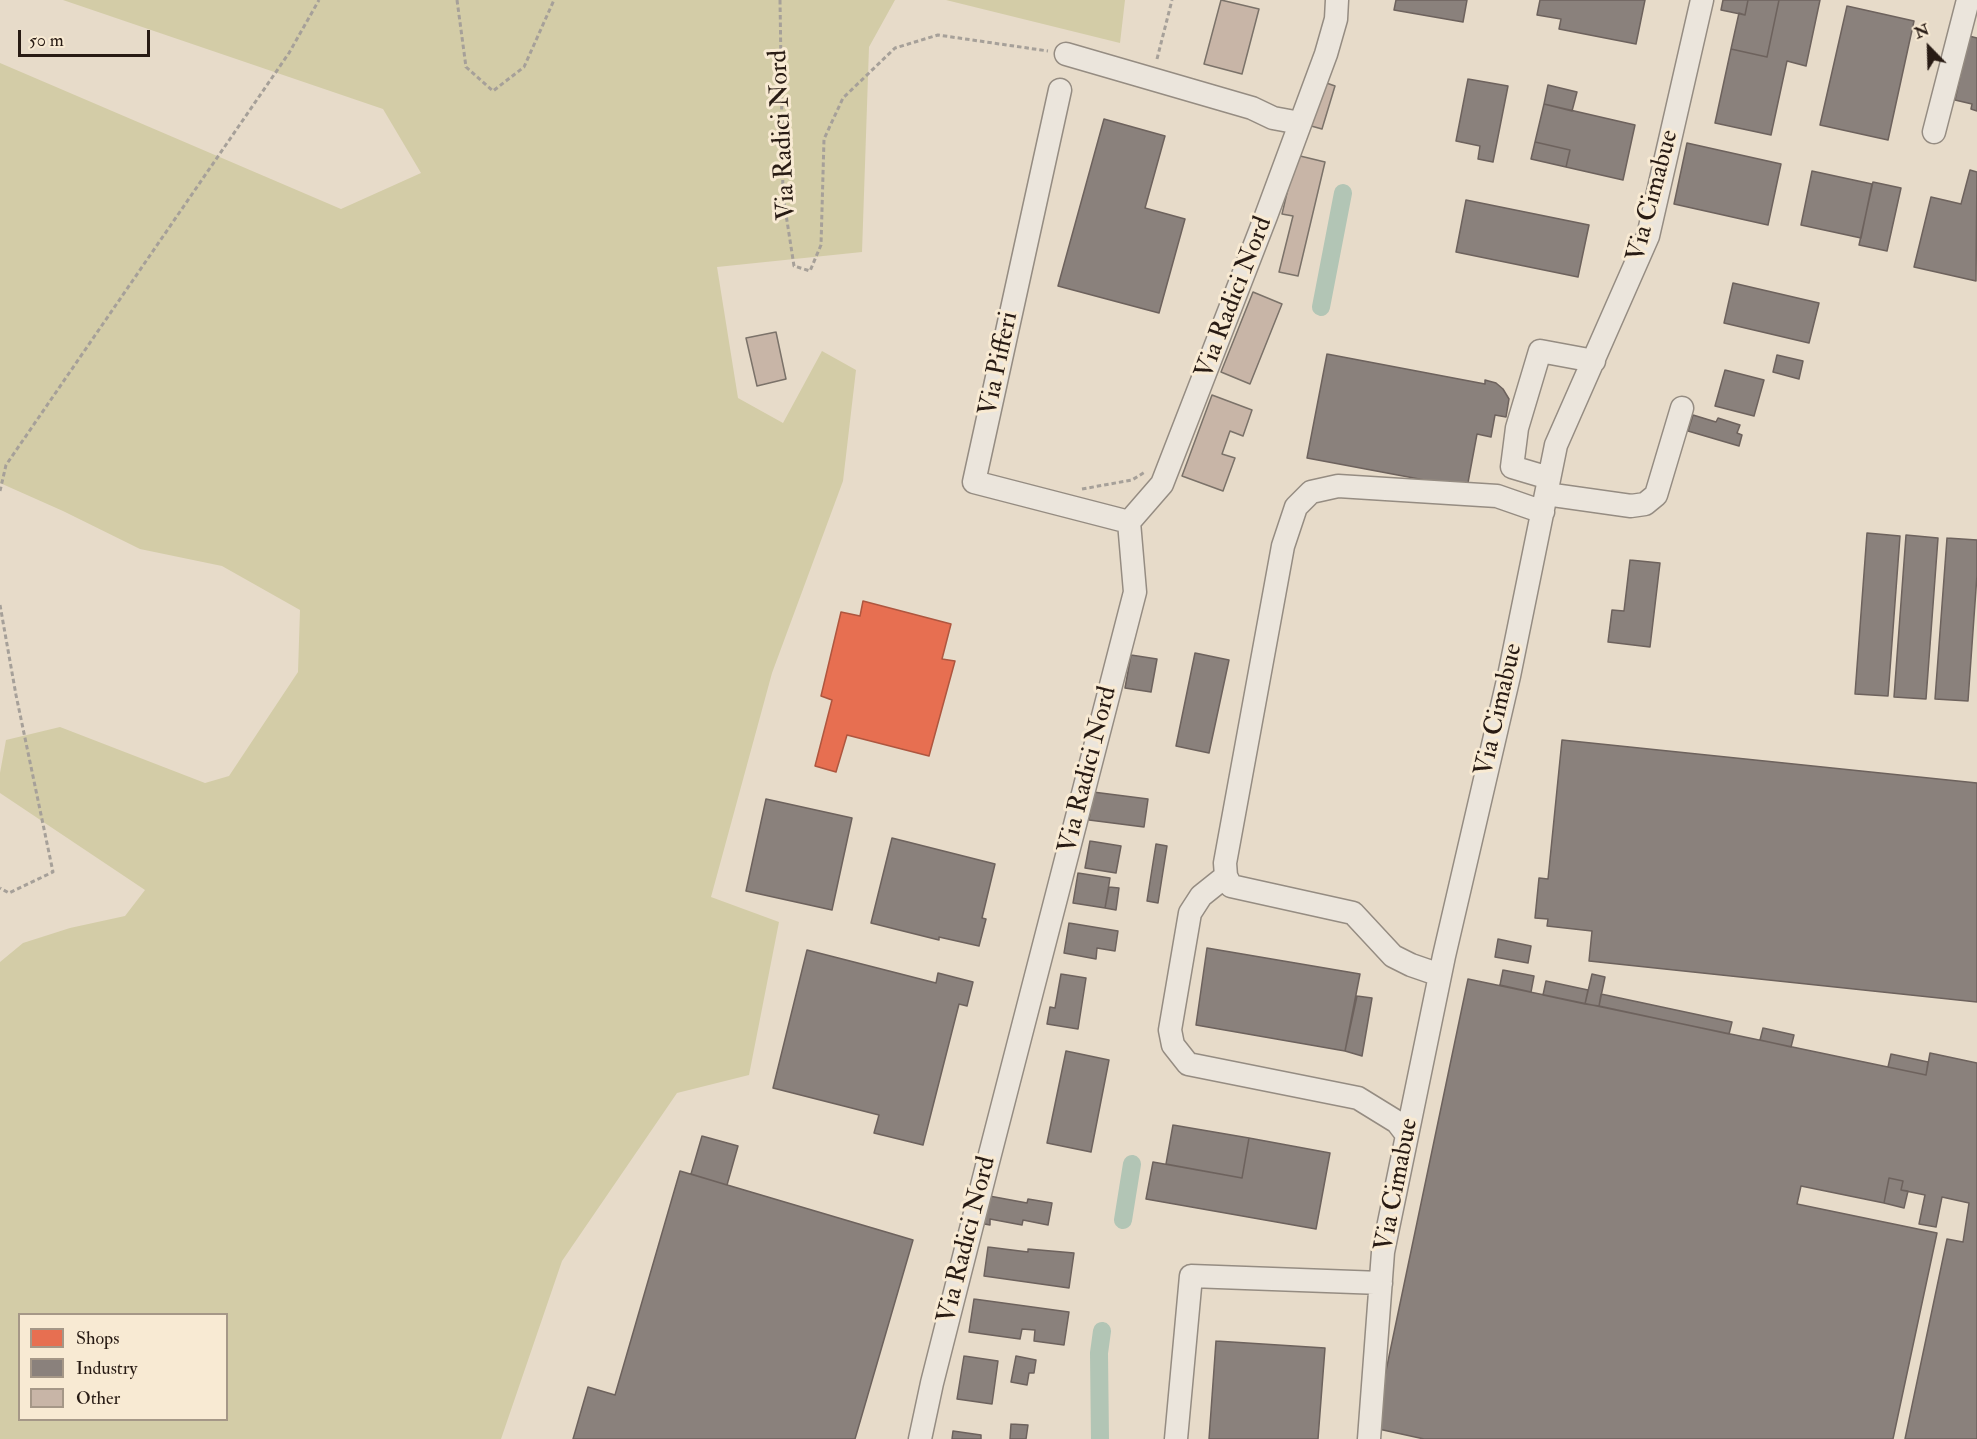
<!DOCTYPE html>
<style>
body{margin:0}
#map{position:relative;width:1977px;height:1439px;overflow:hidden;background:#e7dbc9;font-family:"IM FELL Double Pica",serif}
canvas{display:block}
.legend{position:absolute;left:18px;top:1313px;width:210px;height:108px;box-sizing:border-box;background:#f8ead3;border:2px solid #a59787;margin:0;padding:8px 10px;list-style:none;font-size:18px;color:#281b14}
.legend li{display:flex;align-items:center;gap:12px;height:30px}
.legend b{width:30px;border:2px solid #a59787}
.north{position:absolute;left:1899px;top:18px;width:60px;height:60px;-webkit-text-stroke:4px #f8ead3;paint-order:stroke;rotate:337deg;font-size:16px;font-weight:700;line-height:24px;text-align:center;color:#281b14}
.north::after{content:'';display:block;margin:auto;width:21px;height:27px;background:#281b14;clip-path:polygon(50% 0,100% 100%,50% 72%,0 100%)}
.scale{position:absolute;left:18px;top:30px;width:132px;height:27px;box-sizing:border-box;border:3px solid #281b14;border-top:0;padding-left:8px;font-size:18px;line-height:21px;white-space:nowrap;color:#281b14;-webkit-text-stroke:4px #f8ead3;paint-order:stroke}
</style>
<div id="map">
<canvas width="1977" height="1439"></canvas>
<ul class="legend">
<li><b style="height:16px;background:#e76f51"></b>Shops</li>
<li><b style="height:16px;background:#8a817c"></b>Industry</li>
<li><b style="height:16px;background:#c8b5a7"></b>Other</li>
</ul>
<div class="north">N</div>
<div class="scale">50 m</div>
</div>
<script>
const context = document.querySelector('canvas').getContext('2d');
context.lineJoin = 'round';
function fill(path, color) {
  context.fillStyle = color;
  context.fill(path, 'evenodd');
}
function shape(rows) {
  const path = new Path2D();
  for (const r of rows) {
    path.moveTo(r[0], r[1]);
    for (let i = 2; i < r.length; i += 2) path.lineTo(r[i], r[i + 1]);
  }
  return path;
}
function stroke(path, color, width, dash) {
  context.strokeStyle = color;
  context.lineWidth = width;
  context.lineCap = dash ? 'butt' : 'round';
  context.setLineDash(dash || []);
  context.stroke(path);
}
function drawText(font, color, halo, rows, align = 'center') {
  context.font = font + ' "IM FELL Double Pica",serif';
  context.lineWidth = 6;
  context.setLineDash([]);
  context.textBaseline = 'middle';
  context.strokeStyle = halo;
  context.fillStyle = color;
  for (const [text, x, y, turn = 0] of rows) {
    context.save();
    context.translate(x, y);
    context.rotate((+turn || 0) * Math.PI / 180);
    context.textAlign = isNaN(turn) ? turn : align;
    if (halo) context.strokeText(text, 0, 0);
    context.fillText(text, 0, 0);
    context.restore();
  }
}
const green = shape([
 [63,0,895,0,869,47,862,252,717,267,738,398,783,423,822,351,856,370,843,481,772,673,711,897,779,922,749,1075,677,1093,562,1261,501,1439,0,1439,0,962,23,943,70,928,125,916,145,890,0,793,0,773,6,740,60,727,205,783,229,776,298,672,300,610,222,566,140,549,63,511,0,483,0,63,341,209,421,173,383,109],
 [226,1314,226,1420,20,1420,20,1314],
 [946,0,1125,0,1120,43]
]);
const shops = shape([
 [863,601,951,624,942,659,955,661,929,756,847,735,836,772,815,766,832,700,821,696,841,612,860,616,863,601]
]);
const industry = shape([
 [1396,0,1467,0,1463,22,1394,10,1396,0],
 [1540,0,1645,0,1636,44,1559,29,1561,19,1537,15,1540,0],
 [1723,0,1748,0,1745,15,1721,10,1723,0],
 [1748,0,1779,0,1767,57,1731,49,1739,13,1745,15,1748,0],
 [1779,0,1820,0,1806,66,1787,61,1771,135,1715,123,1731,49,1767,57,1779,0],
 [1847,6,1914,21,1888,140,1820,125,1847,6],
 [1969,36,1977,38,1977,111,1971,109,1972,104,1955,100,1969,36],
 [1468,79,1508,86,1493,162,1478,159,1480,146,1456,141,1468,79],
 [1548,85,1577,92,1572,111,1544,104,1548,85],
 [1544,104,1635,125,1623,180,1566,167,1570,150,1535,142,1544,104],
 [1104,119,1165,136,1145,208,1185,219,1159,313,1058,286,1104,119],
 [1535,142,1570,150,1566,167,1531,159,1535,142],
 [1687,143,1781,164,1768,225,1674,204,1687,143],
 [1970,170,1977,172,1976,281,1914,267,1931,197,1961,204,1970,170],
 [1812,171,1872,184,1861,238,1801,225,1812,171],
 [1873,182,1901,188,1887,251,1859,245,1873,182],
 [1466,200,1589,225,1578,277,1456,252,1466,200],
 [1733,283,1819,303,1809,343,1724,323,1733,283],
 [1327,354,1485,384,1485,380,1496,383,1503,389,1509,399,1506,417,1495,415,1491,437,1477,434,1467,488,1307,458,1327,354],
 [1777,355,1803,361,1799,379,1773,372,1777,355],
 [1725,370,1764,380,1754,416,1715,406,1725,370],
 [1693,415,1716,422,1718,418,1740,425,1737,433,1742,435,1739,446,1688,431,1693,415],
 [1867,533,1900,536,1888,696,1855,694,1867,533],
 [1906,535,1938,538,1926,699,1894,697,1906,535],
 [1947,538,1977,540,1977,575,1968,701,1935,699,1947,538],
 [1630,560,1660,563,1650,647,1608,642,1612,610,1624,611,1630,560],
 [1195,653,1229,660,1209,753,1176,746,1195,653],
 [1131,655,1157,659,1151,692,1125,688,1131,655],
 [1562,740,1977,783,1977,1002,1589,961,1592,931,1547,926,1548,919,1535,918,1539,878,1548,879,1562,740],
 [1093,792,1148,799,1144,827,1089,820,1093,792],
 [766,799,852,818,832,910,746,891,766,799],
 [892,838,995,864,982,918,986,919,979,946,939,937,939,940,871,923,892,838],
 [1090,841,1121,846,1116,873,1085,868,1090,841],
 [1156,844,1167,846,1158,903,1147,901,1156,844],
 [1078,873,1110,878,1105,908,1073,903,1078,873],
 [1109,887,1119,888,1116,910,1105,908,1109,887],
 [1069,923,1118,931,1115,951,1097,948,1096,959,1064,953,1069,923],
 [1498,939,1531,946,1528,963,1495,957,1498,939],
 [1207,948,1360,974,1345,1051,1196,1025,1207,948],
 [807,950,936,983,938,973,973,982,967,1006,959,1004,923,1145,874,1133,879,1115,773,1088,807,950],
 [1503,970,1534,976,1531,992,1500,985,1503,970],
 [1061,974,1086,978,1078,1029,1047,1024,1050,1007,1055,1008,1061,974],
 [1592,974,1605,977,1599,1006,1585,1004,1592,974],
 [1468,979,1926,1075,1930,1053,1977,1063,1977,1439,1905,1439,1947,1239,1963,1242,1969,1203,1942,1197,1936,1227,1919,1224,1925,1195,1901,1190,1903,1181,1889,1178,1884,1203,1801,1186,1797,1204,1937,1233,1893,1439,1424,1439,1374,1428,1468,979],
 [1546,981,1588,990,1585,1004,1543,995,1546,981],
 [1601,994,1732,1022,1729,1034,1599,1006,1601,994],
 [1357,996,1372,998,1362,1056,1345,1051,1357,996],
 [1763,1028,1794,1035,1791,1047,1760,1040,1763,1028],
 [1066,1051,1109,1060,1091,1152,1047,1143,1066,1051],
 [1891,1054,1928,1062,1926,1075,1888,1067,1891,1054],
 [1173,1125,1249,1138,1242,1178,1166,1164,1173,1125],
 [702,1136,738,1146,727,1185,691,1174,702,1136],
 [1249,1138,1330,1153,1316,1229,1146,1199,1153,1162,1242,1178,1249,1138],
 [680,1171,913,1240,855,1439,573,1439,588,1387,615,1395,680,1171],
 [1889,1178,1903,1181,1901,1190,1908,1191,1904,1208,1884,1203,1889,1178],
 [984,1195,1027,1203,1028,1199,1052,1203,1048,1225,1023,1220,1022,1225,990,1219,990,1225,979,1223,984,1195],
 [988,1247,1028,1252,1028,1249,1074,1253,1069,1288,984,1276,988,1247],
 [974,1299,1069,1312,1064,1345,1034,1341,1035,1330,1022,1329,1020,1339,969,1332,974,1299],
 [1216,1341,1325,1348,1318,1439,1209,1439,1216,1341],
 [964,1356,998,1361,992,1404,957,1399,964,1356],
 [1016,1356,1036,1360,1034,1373,1029,1373,1027,1385,1011,1382,1016,1356],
 [1011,1424,1028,1425,1026,1439,1010,1439,1011,1424],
 [953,1431,981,1435,981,1439,952,1439,953,1431]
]);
const canal = shape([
 [1321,307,1343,193],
 [1123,1220,1132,1164],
 [1100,1439,1099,1353,1102,1331]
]);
const building = shape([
 [1221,0,1259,9,1242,74,1204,64,1221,0],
 [1318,80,1335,86,1322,129,1304,124,1318,80],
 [1296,155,1325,162,1298,276,1279,272,1293,216,1282,214,1296,155],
 [1253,292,1282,304,1250,384,1221,372,1253,292],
 [776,332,786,379,757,386,746,338,776,332],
 [1212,395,1252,410,1243,436,1230,431,1222,454,1235,458,1223,491,1182,476,1212,395]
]);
const path = shape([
 [457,0,466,67,493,91,524,67,554,0],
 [780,0,783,195,794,266,810,271,821,245,824,139,843,98,895,48,938,35,1048,51],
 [1157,59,1172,0],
 [1082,489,1132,480,1145,472],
 [0,491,6,465,289,53,319,0],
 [0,605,16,695,53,872,9,893,0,888]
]);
const minor = shape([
 [1066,54,1252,108,1273,118,1300,123],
 [1060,90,974,482,1129,522],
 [1934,132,1968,0],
 [1549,478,1512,467,1517,428,1540,351,1594,361],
 [1546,494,1631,506,1645,504,1656,495,1682,408],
 [1226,876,1201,896,1190,913,1170,1030,1173,1045,1188,1064,1358,1098,1397,1122,1407,1135],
 [1440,975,1411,965,1393,956,1353,913,1231,886,1226,876,1225,863,1283,546,1296,507,1311,492,1338,486,1497,496,1543,512],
 [920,1439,932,1383,988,1162,1135,592,1129,522,1162,484,1266,216,1326,54,1336,19,1337,0],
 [1176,1439,1191,1276,1381,1283],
 [1369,1439,1383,1252,1444,956,1509,676,1556,445,1648,236,1702,0]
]);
const streetNames = [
 ["Via Radici Nord",784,135,-93],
 ["Via Cimabue",1654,196,-75],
 ["Via Radici Nord",1235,298,-69],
 ["Via Pifferi",1000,364,-78],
 ["Via Cimabue",1500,710,-77],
 ["Via Radici Nord",1089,770,-76],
 ["Via Cimabue",1398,1185,-79],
 ["Via Radici Nord",968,1240,-76]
];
fill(green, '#d3cca7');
fill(shops, '#e76f51');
stroke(shops, '#ae563f', 1.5);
fill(industry, '#8a817c');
stroke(industry, '#6d625d', 1.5);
stroke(canal, '#b2c5b5', 18);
fill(building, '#c8b5a7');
stroke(building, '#7b7269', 1.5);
stroke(minor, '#958c82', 25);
stroke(path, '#a6a099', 3, [4.5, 3]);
stroke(minor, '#ebe5dc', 22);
drawText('26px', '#281b14', '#f8ead3', streetNames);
</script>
